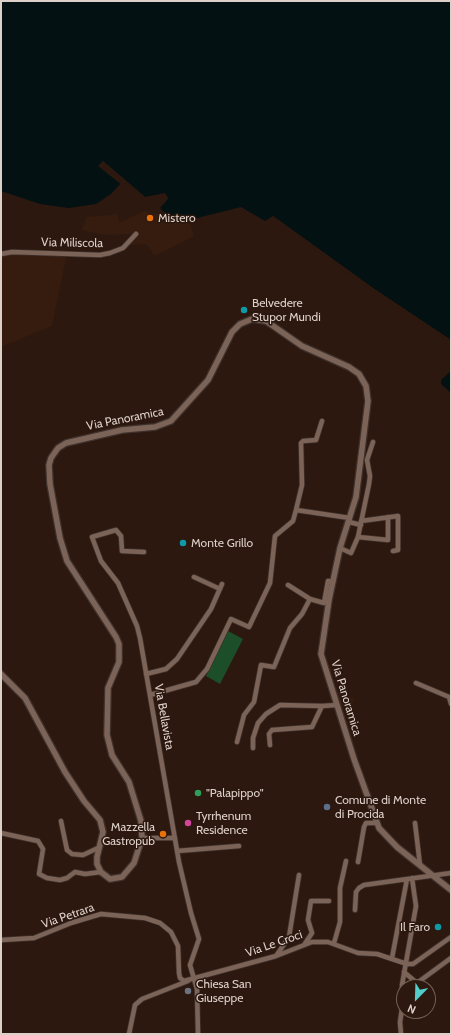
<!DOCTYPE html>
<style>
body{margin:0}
#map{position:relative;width:452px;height:1035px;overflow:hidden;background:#2c180f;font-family:Cabin,sans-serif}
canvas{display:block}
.frame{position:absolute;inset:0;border:2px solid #ddd0c9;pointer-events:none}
.north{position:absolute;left:396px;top:979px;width:40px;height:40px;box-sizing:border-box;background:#2c180f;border:1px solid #736259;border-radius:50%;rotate:203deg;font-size:11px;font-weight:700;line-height:16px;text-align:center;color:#ddd0c9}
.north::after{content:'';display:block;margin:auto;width:14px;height:18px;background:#53cdca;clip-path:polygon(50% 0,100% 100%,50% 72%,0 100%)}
</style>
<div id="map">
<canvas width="452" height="1035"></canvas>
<div class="frame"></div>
<div class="north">N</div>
</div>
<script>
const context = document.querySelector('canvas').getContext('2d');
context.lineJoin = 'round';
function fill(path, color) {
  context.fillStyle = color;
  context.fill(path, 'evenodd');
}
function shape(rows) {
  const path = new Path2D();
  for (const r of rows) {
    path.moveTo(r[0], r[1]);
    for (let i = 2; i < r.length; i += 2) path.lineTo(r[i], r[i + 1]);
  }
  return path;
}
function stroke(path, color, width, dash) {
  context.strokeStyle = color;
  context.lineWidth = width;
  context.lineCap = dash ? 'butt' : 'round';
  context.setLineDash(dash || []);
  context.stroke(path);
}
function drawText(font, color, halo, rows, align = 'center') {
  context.font = font + ' Cabin,sans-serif';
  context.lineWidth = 3;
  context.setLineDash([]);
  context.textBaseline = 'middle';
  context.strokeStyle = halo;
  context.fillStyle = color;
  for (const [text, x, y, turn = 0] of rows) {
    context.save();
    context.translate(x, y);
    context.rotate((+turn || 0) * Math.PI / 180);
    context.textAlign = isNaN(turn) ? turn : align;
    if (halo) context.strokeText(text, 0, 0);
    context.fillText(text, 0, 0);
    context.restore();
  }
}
const built = shape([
 [144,211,190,223,194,236,155,256,146,244,127,245,134,234,105,235,82,230,86,217,118,214,119,223],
 [10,252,67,254,52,326,1,347,1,255],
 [335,690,354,698,352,707,341,708]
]);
const green = shape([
 [228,631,243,639,220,684,206,676]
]);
const water = shape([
 [1,1,451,1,451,340,373,288,273,216,265,221,241,207,197,218,183,218,167,215,160,208,168,199,165,194,145,197,103,161,99,166,121,183,111,194,96,204,69,208,40,204,1,191],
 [451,371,451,393,441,384,441,380]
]);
const pier = shape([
 [103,161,145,197,165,193,168,198,161,207,159,206,165,198,164,196,144,199,103,164,101,166,122,182,122,185,98,166],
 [273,216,373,288,451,340,451,342,371,290,277,221,273,218,269,219]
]);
const minor = shape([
 [1,254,12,252,100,255,110,253,123,248,136,234],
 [296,510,350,518],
 [361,521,398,516,398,550,393,551],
 [349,522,361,525],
 [358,537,388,540,388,517],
 [340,548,351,553,358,537,369,484,370,476,367,460,373,442],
 [144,552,122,551,121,536,116,530,92,537,101,561,118,583,137,626,140,638,179,862,191,913,199,939,190,965,197,989,198,1034],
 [194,577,220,589],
 [288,585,310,599],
 [146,674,166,669,177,659,211,609,222,584],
 [416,683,449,697,451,704],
 [150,695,196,682,207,669,231,619,249,627,270,583,275,536,293,521,296,510,302,485,301,443,303,441,316,440,322,421],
 [237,742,244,715,254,702,261,665,274,667,290,628,302,614,310,599,324,603,328,581,333,582],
 [270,745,269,734,272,730,312,727,322,706],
 [253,748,253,738,258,723,266,714,280,705,322,706,337,705],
 [61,821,67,850,72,854,83,855,98,848],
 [415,823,420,865],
 [1,833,38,841,43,849,39,874,47,878,60,880,67,878,75,872,85,874,101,872],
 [142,838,175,838],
 [177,851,239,846],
 [358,862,364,827,366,823,377,823],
 [355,910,356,892,359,888,364,885,451,873],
 [1,940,34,938,71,923,101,914,145,918,160,923,171,932,178,946,179,973,180,978,184,981,276,956,312,942,328,942,358,953,377,954,407,964,413,964,451,937],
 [334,943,340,922,340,888,346,861],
 [304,945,312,933,308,920,311,901,329,901],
 [276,956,289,937,299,875],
 [392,958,407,879],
 [404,972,417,983,451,958],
 [129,1034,135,1005,142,999,188,981],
 [401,1034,400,1022,403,1002,402,985,416,906,412,878]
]);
const tertiary = shape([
 [1,674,25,698,65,772,84,801,100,820,103,832,97,857,97,864,101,872,110,879,122,877,134,863,142,838,141,821,129,782,112,755,107,735,108,688,119,662,119,644,116,637,67,561,60,538,50,484,49,465,51,458,58,448,66,443,122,430,155,427,171,421,208,380,232,332,240,324,252,319,266,321,302,346,349,367,359,374,366,386,368,401,356,497,340,548,329,600,321,654,354,759,379,828,397,847,451,890]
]);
const markers = [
 [150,218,4,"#e8710a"],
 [244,310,4,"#0f9aa8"],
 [183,543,4,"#0f9aa8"],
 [198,793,4,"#2e9e5b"],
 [327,807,4,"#5c6f8a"],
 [188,823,4,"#d1479c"],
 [163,834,4,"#e8710a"],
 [438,927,4,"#0f9aa8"],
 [188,991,4,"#6b7280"]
];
const poiNames = [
 ["Mistero",158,218],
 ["Belvedere",252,303],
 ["Stupor Mundi",252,317],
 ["Monte Grillo",191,543],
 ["\"Palapippo\"",206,793],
 ["Comune di Monte",335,800],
 ["di Procida",335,814],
 ["Tyrrhenum",196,816],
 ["Residence",196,830],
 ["Mazzella",155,827,"right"],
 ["Gastropub",155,841,"right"],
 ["Il Faro",430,927,"right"],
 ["Chiesa San",196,984],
 ["Giuseppe",196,998]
];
const streetNames = [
 ["Via Miliscola",72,243,1],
 ["Via Panoramica",125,419,-11],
 ["Via Panoramica",346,698,73],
 ["Via Bellavista",164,717,80],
 ["Via Petrara",68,916,-19],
 ["Via Le Croci",274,944,-19]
];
fill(built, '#351c0f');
fill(green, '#1c4e29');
fill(water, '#041112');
fill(pier, '#2c180f');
stroke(minor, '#3f312c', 6);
stroke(tertiary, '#3f312c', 8);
stroke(minor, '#7b6358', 4.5);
stroke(tertiary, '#7b6358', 5.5);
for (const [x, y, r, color] of markers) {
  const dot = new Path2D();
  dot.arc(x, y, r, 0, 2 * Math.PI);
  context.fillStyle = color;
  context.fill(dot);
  stroke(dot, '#2c180f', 1.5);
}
drawText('12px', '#ddd0c9', '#2c180f', poiNames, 'left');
drawText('12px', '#ddd0c9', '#2c180f', streetNames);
</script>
